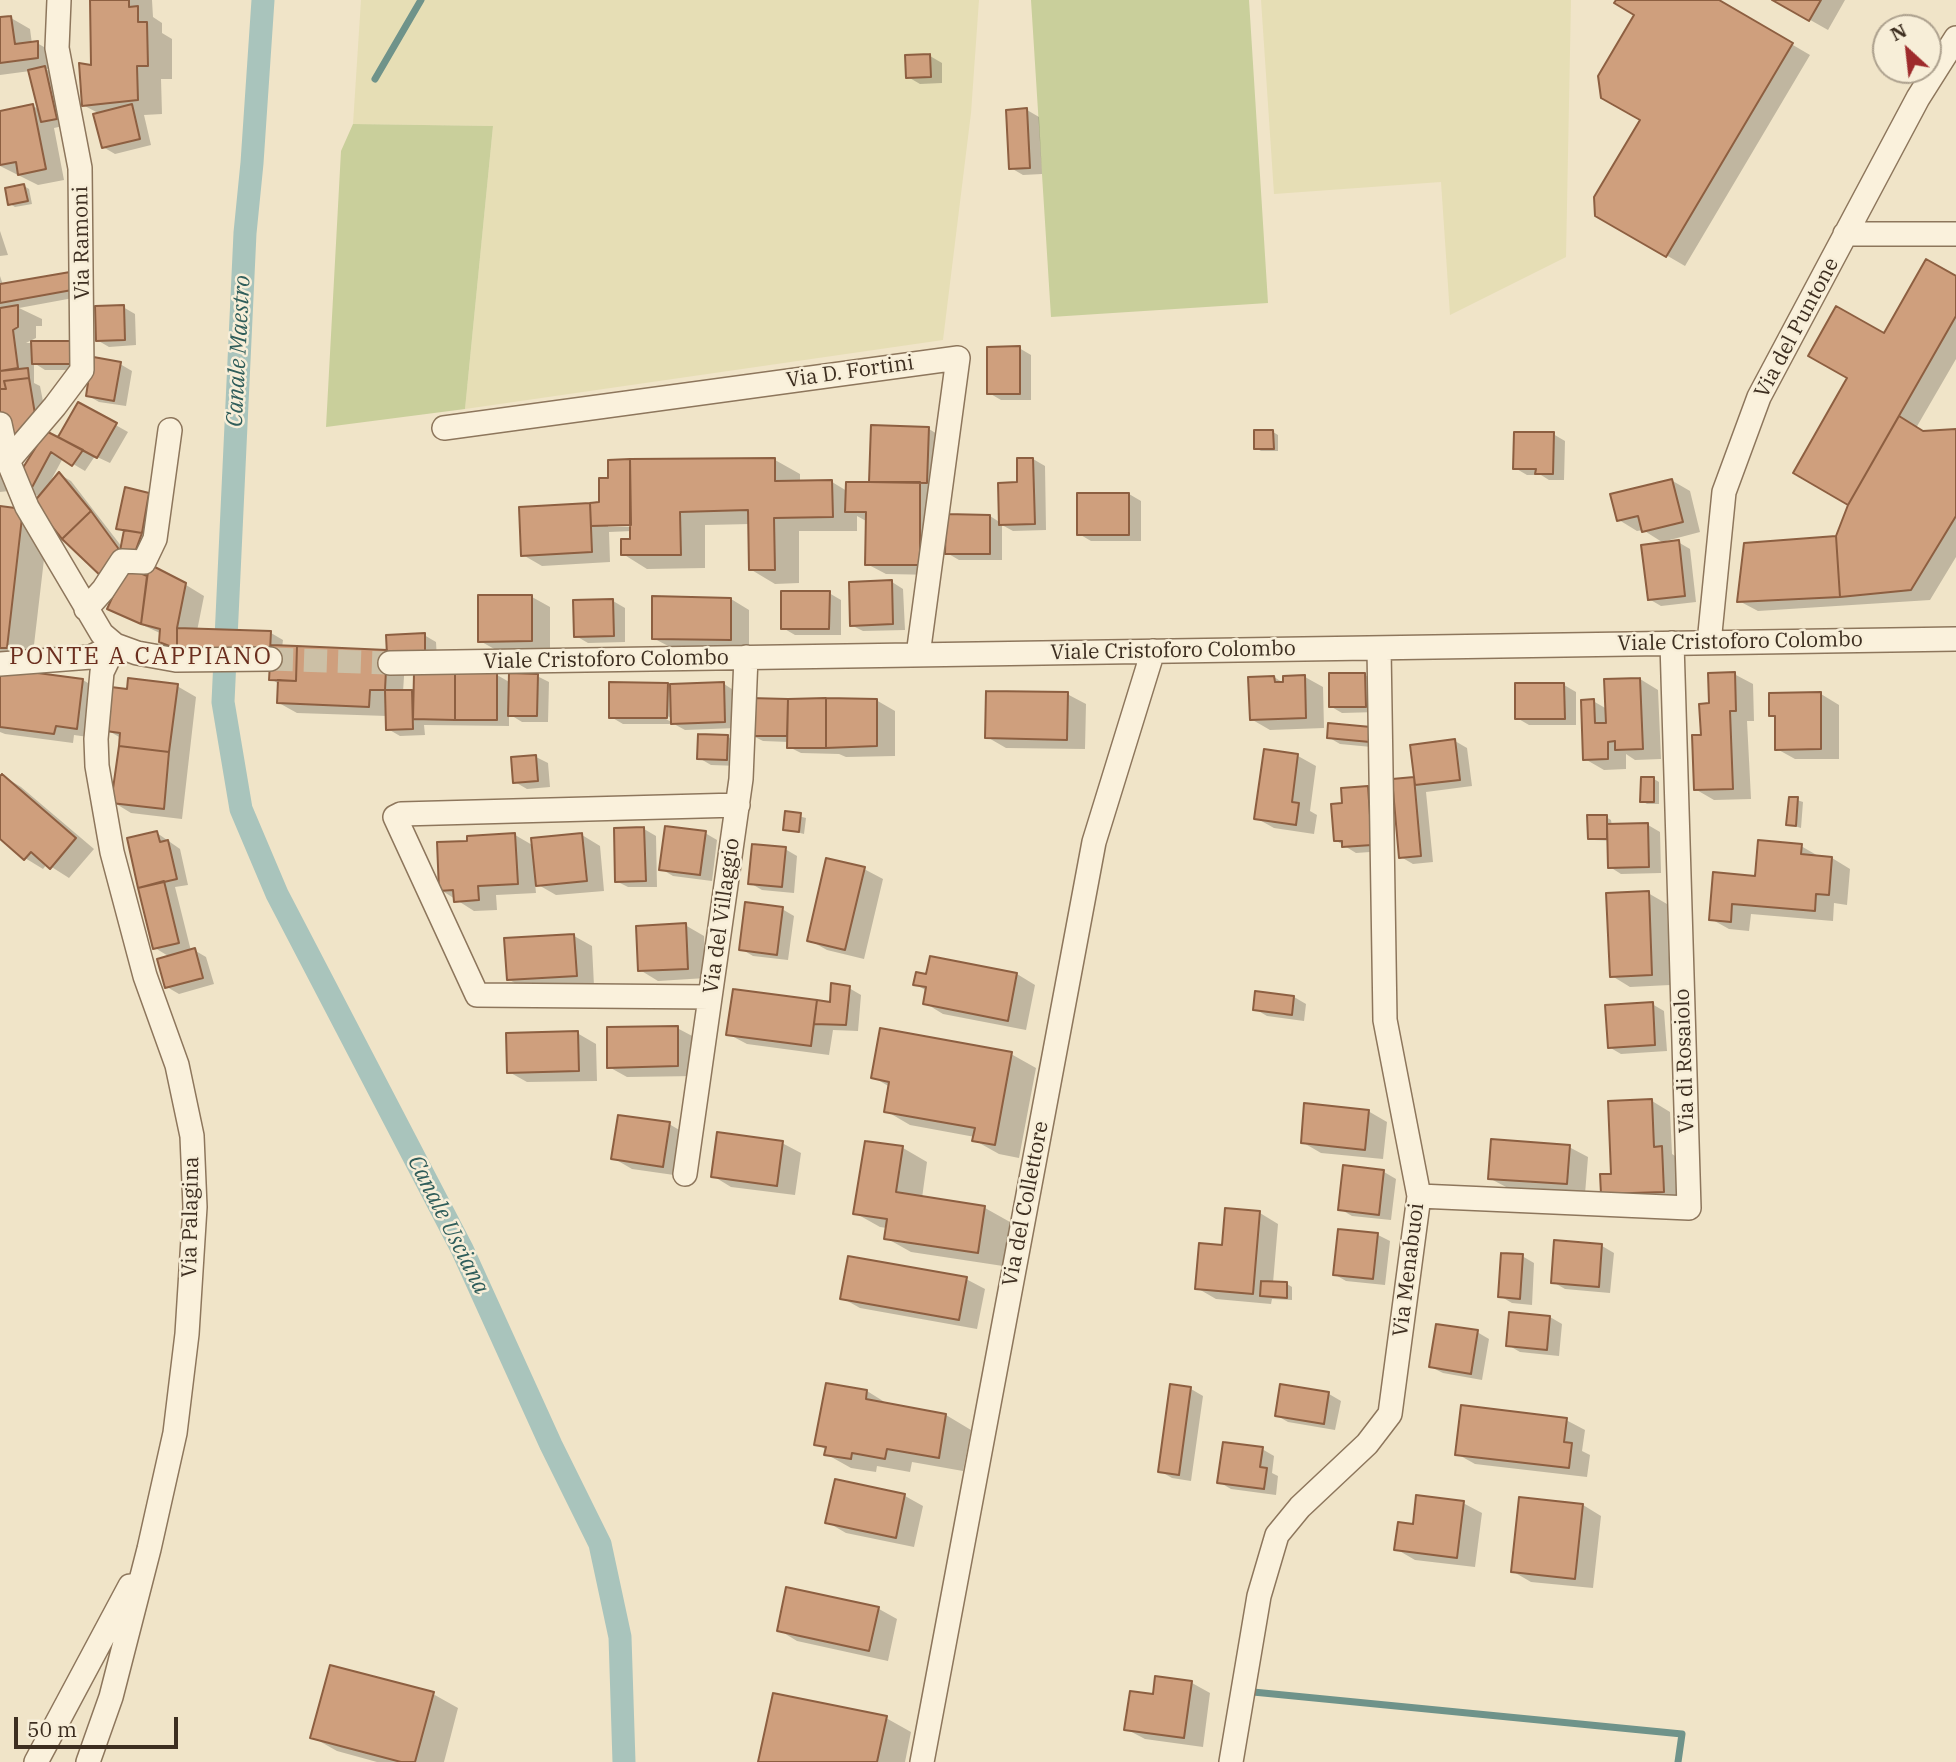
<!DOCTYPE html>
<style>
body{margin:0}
#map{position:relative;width:1956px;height:1762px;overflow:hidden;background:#f0e4c8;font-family:"IBM Plex Serif",serif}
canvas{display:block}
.north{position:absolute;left:1872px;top:14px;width:70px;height:70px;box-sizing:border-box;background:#f7eed8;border:2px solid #ada18e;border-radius:50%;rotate:333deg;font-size:19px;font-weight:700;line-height:28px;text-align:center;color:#3d2e20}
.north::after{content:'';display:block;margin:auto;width:24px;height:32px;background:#9e2a2b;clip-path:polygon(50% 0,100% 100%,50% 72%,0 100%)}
.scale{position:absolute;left:14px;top:1717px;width:164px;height:32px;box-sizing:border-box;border:4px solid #3d2e20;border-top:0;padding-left:9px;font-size:21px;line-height:24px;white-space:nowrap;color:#3d2e20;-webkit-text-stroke:5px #f7eed8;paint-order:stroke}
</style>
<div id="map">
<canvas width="1956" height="1762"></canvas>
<div class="north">N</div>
<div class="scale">50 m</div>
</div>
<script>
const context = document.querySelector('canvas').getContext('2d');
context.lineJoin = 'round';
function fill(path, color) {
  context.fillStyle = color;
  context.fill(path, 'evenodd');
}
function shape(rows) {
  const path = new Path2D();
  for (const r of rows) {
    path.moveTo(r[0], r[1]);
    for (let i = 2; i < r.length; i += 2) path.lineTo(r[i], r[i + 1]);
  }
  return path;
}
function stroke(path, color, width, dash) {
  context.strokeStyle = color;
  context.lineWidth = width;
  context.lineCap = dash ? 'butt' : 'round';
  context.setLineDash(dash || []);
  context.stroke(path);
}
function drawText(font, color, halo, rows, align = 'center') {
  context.font = font + ' "IBM Plex Serif",serif';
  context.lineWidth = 5;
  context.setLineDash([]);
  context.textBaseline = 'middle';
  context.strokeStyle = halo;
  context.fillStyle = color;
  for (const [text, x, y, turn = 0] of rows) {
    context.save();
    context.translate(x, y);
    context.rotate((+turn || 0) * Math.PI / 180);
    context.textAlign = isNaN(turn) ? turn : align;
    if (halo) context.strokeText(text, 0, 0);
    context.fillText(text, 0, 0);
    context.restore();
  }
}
const farmland = shape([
 [361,0,979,0,971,113,943,340,465,409,493,126,353,124],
 [1261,0,1571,0,1566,257,1450,315,1441,182,1274,194]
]);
const green = shape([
 [1031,0,1249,0,1268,303,1051,317],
 [353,124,493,126,465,409,326,427,341,151]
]);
const shadow = shape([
 [92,0,152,0,153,17,162,23,162,33,172,39,172,79,161,79,162,114,144,115,151,145,115,154,103,147,100,114,83,105,93,67],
 [1618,0,1716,0,1810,55,1685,266,1597,215,1642,120,1637,15],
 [1775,0,1845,0,1828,30],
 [11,18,30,29,32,44,37,43,56,54,56,68,46,69,56,75,68,125,54,128,64,180,38,185,0,166,0,112,33,106,40,110,30,71,0,75,0,19],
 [930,56,942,63,942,83,920,84,908,77],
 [1027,110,1039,117,1042,174,1023,175,1011,168],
 [24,186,29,189,32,204,15,207,10,204],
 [0,231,8,255,0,256],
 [70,274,84,296,19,308,42,319,42,326,36,326,36,338,26,343,71,343,84,370,45,370,34,363,34,383,40,386,48,427,0,408,0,276,3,285],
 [1956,278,1956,359,1916,428,1924,432,1956,431,1956,557,1930,600,1758,611,1739,601,1837,537,1851,504,1795,472,1885,336],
 [123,307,135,314,136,345,109,347,97,340],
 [1019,348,1031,355,1031,400,1001,400,989,393],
 [120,364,132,371,126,406,99,402,87,395],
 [78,404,128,432,110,463,95,456,85,471,63,458,50,482,59,474,71,481,122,547,125,532,118,528,127,490,149,495,161,502,128,570,148,579,186,585,204,596,197,631,271,633,283,640,282,648,388,651,424,635,436,642,437,660,405,661,403,692,497,675,511,683,537,676,549,682,548,722,522,722,509,714,509,726,424,725,425,735,400,736,388,729,387,716,297,713,279,703,279,684,271,679,272,658,180,652,161,642,162,634,121,615,119,587,40,497,30,492,21,474,59,439],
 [929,429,947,440,938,575,886,574,867,564,868,522,857,516,857,531,799,531,799,583,775,584,750,569,750,524,705,525,705,568,647,569,623,554,632,541,632,531,609,532,610,562,542,566,523,555,590,505,775,460,800,474,800,482,832,482,847,491,871,484],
 [608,524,632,524,632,527,608,527],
 [1273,432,1278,435,1278,451,1261,451,1256,448],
 [0,433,9,491,0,492],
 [1553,434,1565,441,1564,480,1549,480,1541,475,1527,475,1515,468],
 [1033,459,1045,466,1046,530,1013,531,1002,525,1002,560,959,560,947,553,990,516,1001,523],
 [1671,480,1690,491,1700,532,1662,542,1643,530,1637,531,1619,520],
 [1129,494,1141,501,1141,541,1091,541,1079,534],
 [0,508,48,525,32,662,0,658],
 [1678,542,1690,549,1696,602,1661,606,1649,599],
 [892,582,903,589,905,630,863,631,851,625],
 [829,593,841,600,841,635,795,635,783,628],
 [532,597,550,607,550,651,498,651,480,641],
 [731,599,749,610,749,650,672,648,653,638],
 [613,601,625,608,625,642,588,643,576,636],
 [0,669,83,680,101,691,95,738,74,735,73,743,5,734,0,732],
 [1734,674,1753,684,1754,721,1747,721,1751,799,1714,800,1695,789,1703,737,1711,705],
 [1365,675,1377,682,1377,712,1342,713,1330,706],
 [1274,677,1285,684,1305,677,1323,687,1324,728,1270,730,1251,719],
 [1640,679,1658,690,1661,759,1635,760,1626,754,1626,769,1604,770,1585,759,1593,701,1607,709],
 [724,684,735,691,736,728,685,730,674,724,623,724,611,717,667,685,672,687],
 [660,712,673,719,673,723,659,715],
 [1564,685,1576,692,1576,725,1529,725,1517,718],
 [177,686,196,697,182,819,131,813,113,802,121,738,107,730,128,691],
 [1067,694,1086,704,1085,749,1006,748,987,737],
 [1821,694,1839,705,1839,759,1795,759,1777,749,1777,718,1771,715],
 [752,700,876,700,895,711,895,756,846,757,839,754,801,753,789,747,789,742,763,741,751,735],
 [1371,729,1382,748,1340,744,1328,737],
 [728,737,740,743,739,766,711,765,699,758],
 [1455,741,1467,748,1472,786,1426,792,1433,862,1413,864,1401,857,1394,781,1416,779],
 [1298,756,1316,766,1310,811,1317,815,1314,834,1274,828,1256,818],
 [536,757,548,763,550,787,527,789,515,782],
 [3,776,21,787,94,849,69,878,47,864,43,869,25,858,0,837,0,779],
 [1654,779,1659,782,1659,804,1647,804,1642,801],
 [1368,788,1380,795,1384,851,1356,853,1335,840,1344,805],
 [1791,798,1803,802,1801,828,1788,824],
 [787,813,806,818,804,834,785,829],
 [1606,817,1611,820,1612,826,1648,825,1660,832,1661,873,1621,874,1610,867,1609,841,1594,841,1616,840,1615,837,1592,837,1592,840,1589,838],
 [644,829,656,836,657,887,628,887,616,881],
 [157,833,180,849,188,885,175,887,191,951,194,950,206,957,214,984,179,994,167,987,170,957,155,948],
 [705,833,717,840,712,881,673,876,661,869],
 [515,835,534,846,582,835,600,846,604,891,556,895,535,883,536,893,496,895,497,910,474,911,441,890,469,842],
 [1801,846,1820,857,1832,858,1850,869,1847,905,1834,903,1833,921,1751,914,1749,931,1729,929,1711,919,1757,877],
 [785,849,797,856,794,893,762,890,750,883],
 [864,869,883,879,864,959,827,950,809,940],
 [1648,893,1667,904,1670,985,1630,987,1612,976],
 [782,909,794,916,788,960,753,956,741,949],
 [685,925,704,936,706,978,658,981,640,970],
 [574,936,592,946,594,986,527,990,508,979],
 [1017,974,1035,985,1026,1030,943,1014,925,1003,927,991,915,984,928,976],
 [849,988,861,995,858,1031,833,1030,829,1055,747,1044,728,1034,734,991,832,1004],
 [1294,997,1306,1004,1304,1021,1267,1016,1255,1009],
 [1652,1004,1664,1011,1667,1051,1621,1054,1609,1047],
 [677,1028,696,1038,696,1076,627,1077,609,1067],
 [577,1033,596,1044,597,1081,527,1082,509,1072],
 [1011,1054,1036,1068,1019,1158,999,1154,974,1140,975,1137,910,1125,886,1111,890,1087,873,1077],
 [1652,1101,1670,1112,1672,1154,1680,1159,1682,1202,1621,1204,1613,1175],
 [1368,1111,1387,1122,1383,1159,1321,1153,1302,1142],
 [669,1124,688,1135,681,1176,632,1169,613,1158],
 [782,1143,801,1153,795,1195,731,1187,713,1176],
 [1569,1147,1588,1157,1585,1194,1508,1188,1489,1178],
 [903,1148,927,1162,922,1198,985,1208,1010,1222,1003,1266,911,1252,886,1238,887,1228,880,1227,855,1213],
 [1384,1172,1396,1179,1391,1220,1352,1216,1340,1209],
 [1260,1213,1278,1224,1273,1283,1287,1284,1292,1287,1292,1300,1272,1299,1271,1304,1216,1299,1197,1288,1224,1247],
 [1378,1235,1390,1241,1385,1285,1346,1281,1334,1274],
 [1602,1246,1614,1253,1610,1293,1565,1289,1553,1282],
 [1522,1256,1534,1263,1532,1305,1512,1303,1500,1296],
 [966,1279,985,1289,977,1329,860,1308,842,1298],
 [1550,1317,1562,1324,1559,1356,1520,1352,1508,1345],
 [1477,1332,1489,1339,1482,1380,1443,1373,1431,1367],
 [1191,1389,1203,1396,1191,1481,1172,1478,1160,1471],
 [867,1391,891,1406,946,1415,971,1430,963,1471,912,1462,910,1472,877,1466,876,1472,851,1468,826,1454,827,1450,816,1444],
 [1329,1394,1341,1401,1335,1430,1288,1422,1276,1415],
 [1566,1420,1585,1430,1582,1451,1590,1455,1587,1477,1475,1464,1457,1454],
 [1262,1449,1274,1456,1272,1473,1278,1476,1276,1495,1231,1489,1219,1482],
 [905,1496,923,1506,914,1547,846,1533,827,1522],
 [1463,1503,1482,1513,1475,1567,1415,1560,1396,1549,1414,1526],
 [1583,1505,1601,1516,1593,1588,1531,1582,1512,1571],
 [879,1609,897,1619,888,1661,797,1641,779,1630],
 [1192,1683,1210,1693,1203,1747,1145,1739,1126,1729],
 [433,1694,458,1708,444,1762,377,1762,337,1751,312,1737],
 [886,1718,911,1732,905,1762,760,1762]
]);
const stream = shape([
 [375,79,421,0],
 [1253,1692,1682,1734,1678,1762]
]);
const canal = shape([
 [263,0,252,163,245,233,223,702,241,809,277,894,462,1249,551,1445,600,1544,620,1637,624,1762]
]);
const building = shape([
 [90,0,129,0,129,7,138,6,138,22,147,22,148,66,137,66,138,100,82,106,79,63,91,65,90,0],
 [1616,0,1719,0,1793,43,1666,257,1595,216,1594,197,1640,120,1601,98,1598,76,1634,15,1614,3,1616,0],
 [1772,0,1821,0,1809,21,1772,0],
 [11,16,15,44,38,41,38,58,0,63,0,17,11,16],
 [930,54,931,77,906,78,905,55,930,54],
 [45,66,57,119,41,122,28,70,45,66],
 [33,104,46,169,18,175,16,162,0,165,0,111,33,104],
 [132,104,140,139,102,148,93,114,132,104],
 [1027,108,1030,168,1009,169,1006,110,1027,108],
 [24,184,28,201,8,205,5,188,24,184],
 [1926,259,1956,276,1956,316,1848,505,1793,473,1847,378,1808,356,1836,306,1884,333,1926,259],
 [70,272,72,290,0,303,0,284,70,272],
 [18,305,18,327,13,330,18,368,0,371,0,308,18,305],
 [124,305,125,340,96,341,95,306,124,305],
 [31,341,72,341,72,364,32,364,31,341],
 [1020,346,1020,394,987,394,987,347,1020,346],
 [88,356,121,362,114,401,86,396,88,383,83,382,88,356],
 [28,368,29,378,4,381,6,389,0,389,0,371,28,368],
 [29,378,36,420,23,436,8,440,0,414,0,389,6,389,4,381,29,378],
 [78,402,117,423,97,458,58,437,78,402],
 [1899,416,1923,431,1956,429,1956,516,1911,590,1840,597,1836,536,1848,505,1899,416],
 [871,425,929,427,927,483,869,482,871,425],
 [1254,430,1273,430,1274,449,1254,449,1254,430],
 [46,431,83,450,72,466,51,452,29,493,19,474,46,431],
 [1514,432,1554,432,1553,474,1535,474,1536,469,1513,469,1514,432],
 [775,458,775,481,832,480,833,517,774,518,775,570,749,570,748,510,680,512,681,555,621,555,621,539,630,539,630,459,775,458],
 [1017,458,1033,458,1035,524,999,525,998,483,1017,482,1017,458],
 [630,459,631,525,591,526,590,503,599,502,599,478,608,478,608,460,630,459],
 [59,472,91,511,62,539,33,503,59,472],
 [1672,479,1683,522,1642,532,1638,516,1617,521,1610,494,1672,479],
 [846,482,920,482,920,565,865,565,866,512,845,512,846,482],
 [125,487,149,493,142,533,116,529,125,487],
 [1077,493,1129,493,1129,535,1077,535,1077,493],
 [590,503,592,552,521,556,519,507,590,503],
 [0,506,23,509,7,648,0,648,0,506],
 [91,511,118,548,116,565,105,580,62,539,91,511],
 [946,514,990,515,990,554,945,554,946,514],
 [124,530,142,533,134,555,120,551,124,530],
 [1836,536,1840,597,1737,602,1744,543,1836,536],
 [1679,540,1685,596,1648,600,1641,545,1679,540],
 [149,564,186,583,177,628,177,649,159,642,160,629,141,624,149,564],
 [126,567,147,576,141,624,107,609,126,567],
 [892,580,893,624,850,626,849,582,892,580],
 [781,591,830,591,829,629,781,629,781,591],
 [478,595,532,595,532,641,478,642,478,595],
 [652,596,731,598,731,640,652,639,652,596],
 [613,599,614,636,574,637,573,600,613,599],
 [177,628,271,631,270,652,177,649,177,628],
 [425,633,425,654,387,655,386,635,425,633],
 [271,645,297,646,296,681,269,680,271,645],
 [297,646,387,650,385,690,370,690,369,707,277,703,278,680,296,681,297,646],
 [0,668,83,679,77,729,56,726,54,734,0,727,0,668],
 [1735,672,1736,711,1730,711,1733,789,1694,790,1692,735,1701,735,1699,704,1709,703,1708,673,1735,672],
 [414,673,455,673,455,720,413,719,414,673],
 [455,673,497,673,497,720,455,720,455,673],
 [509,673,538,674,537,716,508,716,509,673],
 [1329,673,1365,673,1366,707,1329,707,1329,673],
 [1305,675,1306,718,1250,720,1248,677,1274,676,1275,682,1283,682,1283,676,1305,675],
 [128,678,178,684,169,752,119,746,120,733,106,731,111,687,127,689,128,678],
 [1640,678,1643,749,1615,750,1615,741,1608,742,1608,759,1583,760,1581,700,1594,699,1595,723,1606,723,1604,679,1640,678],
 [609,682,668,683,667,718,609,718,609,682],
 [724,682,725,722,671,724,670,684,724,682],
 [1515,683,1564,683,1565,719,1515,719,1515,683],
 [385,690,412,690,413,729,386,730,385,690],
 [986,691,1068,692,1067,740,985,738,986,691],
 [1821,692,1821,749,1775,750,1775,716,1769,716,1769,693,1821,692],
 [750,698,788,699,787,736,749,736,750,698],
 [826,698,826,748,787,748,788,699,826,698],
 [826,698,877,699,877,746,826,748,826,698],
 [1328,723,1371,727,1370,742,1327,738,1328,723],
 [698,734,728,735,727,760,697,759,698,734],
 [1455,739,1460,780,1415,785,1410,745,1455,739],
 [119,746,169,752,164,809,111,803,119,746],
 [1264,749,1298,754,1292,802,1299,803,1296,825,1254,819,1264,749],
 [536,755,538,781,513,783,511,757,536,755],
 [2,774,76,838,50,869,31,852,24,860,0,839,0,776,2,774],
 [1414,777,1421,856,1399,858,1392,779,1414,777],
 [1641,777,1654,777,1654,802,1640,802,1641,777],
 [1368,786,1372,845,1342,847,1342,841,1334,841,1331,804,1342,803,1341,788,1368,786],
 [1789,797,1798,797,1796,826,1786,825,1789,797],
 [785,811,801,813,799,832,783,830,785,811],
 [1587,815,1607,815,1607,839,1588,839,1587,815],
 [1648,823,1649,867,1608,868,1607,824,1648,823],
 [665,826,706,831,700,875,659,870,665,826],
 [644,827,646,881,615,882,614,828,644,827],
 [157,831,160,842,168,840,177,879,138,888,127,838,157,831],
 [515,833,518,884,478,886,479,900,454,902,453,890,439,891,437,842,467,841,467,836,515,833],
 [582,833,587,881,536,886,531,838,582,833],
 [1758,840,1802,844,1801,854,1832,857,1829,895,1816,894,1815,911,1732,904,1731,922,1709,920,1713,872,1755,876,1758,840],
 [752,844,786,847,782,887,748,884,752,844],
 [826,858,865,867,845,950,807,941,826,858],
 [164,881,179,943,153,949,138,888,164,881],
 [1649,891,1652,975,1610,977,1606,893,1649,891],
 [745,902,783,907,777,955,739,950,745,902],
 [686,923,688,969,638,971,636,926,686,923],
 [574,934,577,976,507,980,504,938,574,934],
 [195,948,203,978,165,988,157,959,195,948],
 [930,956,1017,973,1008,1021,923,1004,926,987,913,985,916,972,926,974,930,956],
 [831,983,850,986,846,1025,814,1024,817,1000,830,1002,831,983],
 [733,989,817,1000,811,1046,726,1035,733,989],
 [1255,991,1294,996,1292,1015,1253,1010,1255,991],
 [1653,1002,1655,1045,1608,1048,1605,1005,1653,1002],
 [678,1026,678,1066,607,1068,607,1027,678,1026],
 [880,1028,1012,1052,995,1145,972,1141,975,1128,884,1112,889,1082,871,1078,880,1028],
 [578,1031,579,1071,507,1073,506,1033,578,1031],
 [1652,1099,1654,1147,1662,1146,1664,1192,1601,1194,1600,1174,1611,1174,1608,1101,1652,1099],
 [1304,1103,1369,1110,1365,1150,1301,1143,1304,1103],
 [618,1115,670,1122,663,1167,611,1159,618,1115],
 [717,1132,783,1141,777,1186,711,1177,717,1132],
 [1491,1139,1570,1145,1567,1184,1488,1179,1491,1139],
 [865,1141,903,1146,896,1192,985,1206,978,1253,884,1239,887,1219,853,1214,865,1141],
 [1343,1165,1384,1170,1379,1215,1338,1210,1343,1165],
 [1225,1208,1260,1211,1253,1294,1195,1289,1199,1243,1222,1245,1225,1208],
 [1338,1229,1378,1233,1373,1279,1333,1275,1338,1229],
 [1554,1240,1602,1244,1599,1287,1551,1283,1554,1240],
 [1501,1253,1523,1254,1520,1299,1498,1297,1501,1253],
 [848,1256,967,1277,959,1320,840,1299,848,1256],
 [1261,1281,1287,1282,1287,1298,1260,1296,1261,1281],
 [1509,1312,1550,1316,1547,1350,1506,1346,1509,1312],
 [1436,1324,1478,1330,1471,1374,1429,1367,1436,1324],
 [826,1383,867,1390,866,1399,946,1414,939,1458,887,1449,885,1459,852,1453,851,1459,824,1455,826,1447,814,1445,826,1383],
 [1170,1384,1191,1387,1179,1475,1158,1472,1170,1384],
 [1280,1384,1329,1392,1324,1424,1275,1416,1280,1384],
 [1461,1405,1567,1418,1564,1442,1572,1443,1569,1468,1455,1455,1461,1405],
 [1223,1442,1263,1447,1260,1467,1267,1468,1264,1489,1217,1483,1223,1442],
 [835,1479,905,1494,896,1538,825,1523,835,1479],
 [1416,1495,1464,1501,1457,1558,1394,1550,1398,1522,1413,1524,1416,1495],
 [1519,1497,1583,1504,1575,1579,1511,1572,1519,1497],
 [786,1587,879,1607,869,1651,777,1631,786,1587],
 [330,1665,434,1692,415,1762,401,1762,310,1738,330,1665],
 [1155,1676,1192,1681,1184,1738,1124,1730,1130,1691,1153,1694,1155,1676],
 [773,1693,887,1716,877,1762,758,1762,773,1693]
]);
const minorTunnel = shape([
 [270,659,390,663]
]);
const minor = shape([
 [1845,234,1956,234],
 [0,424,8,461,27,507,102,634,115,645,137,653,176,660,270,659],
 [444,428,958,358,918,655],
 [8,461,55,406,82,370,80,168,57,48,59,0],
 [86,609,103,590,122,561,144,562,155,539,170,430],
 [1709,643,1724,492,1759,397,1918,98,1956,38],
 [390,663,1956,639],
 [0,664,91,657,115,645],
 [710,997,477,995,395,817,401,814,738,805],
 [685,1174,741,779,746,657],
 [1419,1196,1689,1208,1672,643],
 [36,1762,130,1586],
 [88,1762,111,1697,149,1549,175,1433,187,1334,195,1207,192,1136,177,1065,145,976,112,852,97,766,96,739,102,672,115,645],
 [922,1762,1094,842,1153,651],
 [1231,1762,1259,1596,1277,1535,1300,1507,1367,1444,1390,1414,1419,1196,1385,1020,1379,648]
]);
const streetNames = [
 ["Via Ramoni",82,243,-91],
 ["Via del Puntone",1797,328,-62],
 ["Via D. Fortini",850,372,-8],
 ["Viale Cristoforo Colombo",1740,642,-1],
 ["Viale Cristoforo Colombo",1173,651,-1],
 ["Viale Cristoforo Colombo",606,660,-1],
 ["Via del Villaggio",722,916,-82],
 ["Via di Rosaiolo",1685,1061,-92],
 ["Via del Collettore",1026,1204,-79],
 ["Via Palagina",191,1217,-89],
 ["Via Menabuoi",1409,1270,-83]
];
const waterNames = [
 ["Canale Maestro",239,351,-87],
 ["Canale Usciana",448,1225,63]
];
const quarterNames = [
 ["PONTE A CAPPIANO",141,657]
];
fill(farmland, '#e6deb5');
fill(green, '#c9cf9b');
fill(shadow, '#0003');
stroke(stream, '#6f938a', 7);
stroke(canal, '#a9c4bc', 23);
fill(building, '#cf9f7d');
stroke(building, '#8d5f41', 2);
stroke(minorTunnel, '#ccc0a6', 23, [23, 11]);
stroke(minor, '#8d765c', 26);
stroke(minor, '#faf1dc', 23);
drawText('21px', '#3d2e20', '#f7eed8', streetNames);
drawText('italic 23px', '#2f5d5a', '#f7eed8', waterNames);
context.letterSpacing = '2px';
drawText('24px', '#6b2e1e', '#f7eed8', quarterNames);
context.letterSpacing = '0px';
</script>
